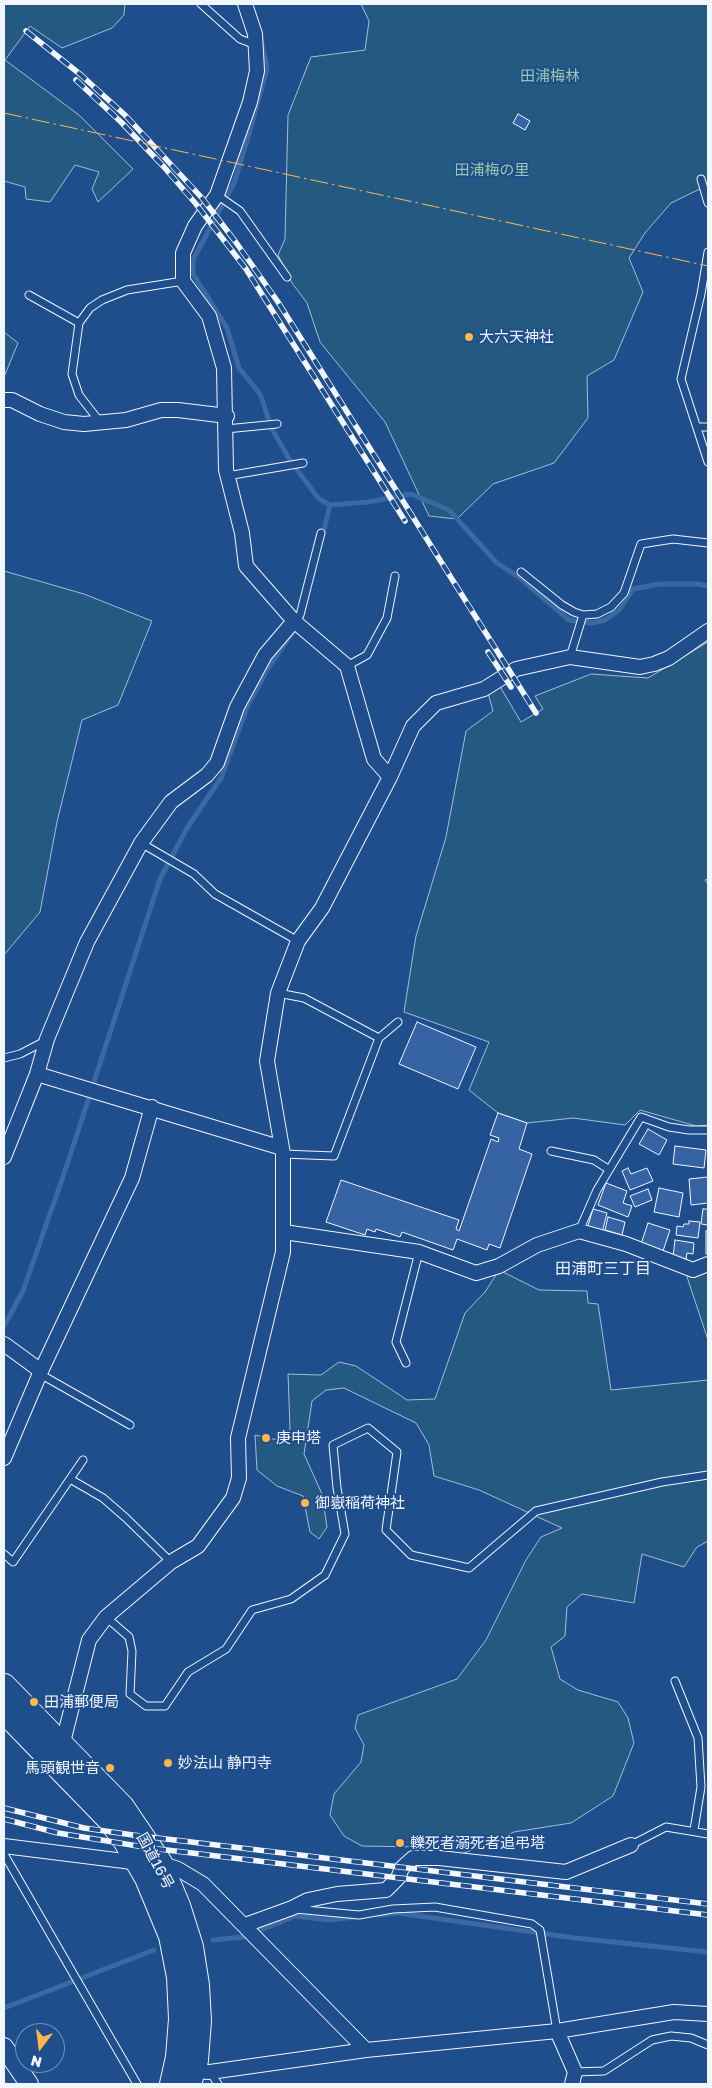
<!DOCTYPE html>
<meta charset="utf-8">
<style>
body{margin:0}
#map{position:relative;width:712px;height:2088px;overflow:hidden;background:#1f4e8c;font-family:"Golos Text",sans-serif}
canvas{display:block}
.frame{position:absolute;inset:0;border:5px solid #f2f6ff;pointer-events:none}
.north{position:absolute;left:15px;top:2023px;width:50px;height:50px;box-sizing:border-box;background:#1f4e8c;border:1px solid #7391ba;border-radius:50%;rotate:195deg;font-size:14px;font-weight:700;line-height:20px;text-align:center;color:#f2f6ff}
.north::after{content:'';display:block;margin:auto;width:18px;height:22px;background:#ffb74d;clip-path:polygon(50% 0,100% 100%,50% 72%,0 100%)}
</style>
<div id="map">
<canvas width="712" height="2088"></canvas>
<div class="frame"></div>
<div class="north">N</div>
</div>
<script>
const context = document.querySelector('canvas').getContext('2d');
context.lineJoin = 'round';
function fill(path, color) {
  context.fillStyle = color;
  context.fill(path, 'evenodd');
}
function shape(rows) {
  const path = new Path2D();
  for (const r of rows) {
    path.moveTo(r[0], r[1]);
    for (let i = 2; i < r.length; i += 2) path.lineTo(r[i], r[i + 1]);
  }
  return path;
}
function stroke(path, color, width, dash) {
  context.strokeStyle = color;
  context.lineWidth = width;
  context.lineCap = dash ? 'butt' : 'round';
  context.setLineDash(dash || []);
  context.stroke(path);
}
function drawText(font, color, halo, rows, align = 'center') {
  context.font = font + ' "Golos Text","Noto Sans JP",sans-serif';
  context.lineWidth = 4;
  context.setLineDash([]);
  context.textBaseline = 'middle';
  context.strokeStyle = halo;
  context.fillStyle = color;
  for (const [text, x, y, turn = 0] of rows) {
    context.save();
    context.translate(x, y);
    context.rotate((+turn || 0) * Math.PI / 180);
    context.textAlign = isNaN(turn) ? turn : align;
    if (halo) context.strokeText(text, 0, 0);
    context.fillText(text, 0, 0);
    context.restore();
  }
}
const green = shape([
 [4,4,125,4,124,15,112,28,62,48,30,26,5,60,79,115,133,169,98,202,92,189,99,172,75,165,50,202,26,199,25,187,4,181,4,4],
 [361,4,708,4,708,185,671,203,645,233,629,258,643,292,614,360,587,376,588,418,554,463,493,484,457,519,429,516,385,422,320,342,307,303,292,283,278,255,285,239,288,115,311,57,365,50,369,21,361,4],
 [4,332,18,343,4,377,4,332],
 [4,571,84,594,152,621,118,705,82,720,57,822,40,912,4,955,4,571],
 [708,642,708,879,705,880,708,884,708,1125,696,1126,640,1110,625,1125,573,1118,527,1123,498,1113,469,1090,489,1042,404,1012,416,936,446,837,466,731,493,711,488,693,499,685,521,722,543,709,535,696,591,674,648,678,708,642],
 [499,1270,539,1290,587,1291,588,1303,598,1304,611,1390,708,1380,708,1541,697,1547,684,1567,642,1554,634,1603,582,1594,567,1607,565,1636,551,1647,560,1679,578,1690,618,1702,628,1718,634,1743,613,1796,571,1823,514,1832,462,1854,421,1847,362,1846,344,1836,330,1815,334,1794,361,1762,364,1745,355,1728,358,1715,457,1679,486,1640,526,1560,541,1537,562,1528,479,1490,434,1476,429,1445,416,1423,344,1388,326,1390,312,1401,304,1454,322,1494,327,1527,319,1539,310,1532,303,1496,277,1486,257,1470,255,1435,278,1440,290,1429,288,1374,321,1375,339,1362,356,1366,407,1400,435,1399,465,1313,485,1292,499,1270],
 [708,1270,708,1340,687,1277,708,1270]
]);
const stream = shape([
 [261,39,267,68,249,134,234,183,193,260,193,274,227,328,239,368,260,394,272,429,291,462,319,499,330,505],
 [322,538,330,505,368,502,411,494,449,510,497,563,520,578,569,620,592,623,605,620,620,609,633,589,659,584,698,584,708,586],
 [4,1326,23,1291,66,1168,160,879,187,828,221,778,248,705,267,670,292,633],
 [379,1915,398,1913,575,1938,708,1952],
 [213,1940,244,1937,295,1916,329,1920,356,1917],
 [4,2008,154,1950],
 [4,2083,5,2084]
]);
const building = shape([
 [518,114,530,121,525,130,513,123,518,114],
 [417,1022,476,1047,458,1089,399,1064,417,1022],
 [498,1113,527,1123,519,1149,532,1154,500,1248,489,1244,487,1250,457,1239,453,1250,402,1232,400,1237,376,1229,375,1232,367,1229,365,1235,326,1222,341,1180,459,1220,456,1229,459,1231,491,1139,498,1142,499,1138,490,1135,498,1113],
 [648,1129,667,1140,659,1155,639,1144,648,1129],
 [675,1146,706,1150,704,1168,673,1164,675,1146],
 [628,1168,631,1174,647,1168,653,1181,630,1190,622,1171,628,1168],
 [708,1177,708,1203,691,1205,689,1179,708,1177],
 [606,1183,627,1191,623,1203,632,1206,628,1217,598,1205,606,1183],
 [659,1188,683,1193,679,1217,654,1212,659,1188],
 [648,1189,652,1200,635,1207,630,1196,648,1189],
 [593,1209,607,1213,602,1233,587,1229,593,1209],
 [703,1209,708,1209,708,1225,701,1224,703,1209],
 [608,1217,625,1222,622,1235,605,1230,608,1217],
 [689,1221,700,1222,698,1238,676,1235,677,1226,683,1227,684,1224,689,1224,689,1221],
 [648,1223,670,1230,663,1251,641,1244,648,1223],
 [706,1231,708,1231,708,1254,706,1254,706,1231],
 [675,1240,694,1243,693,1254,687,1253,686,1259,673,1257,675,1240]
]);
const service = shape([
 [201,4,240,39,256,45],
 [701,179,708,203],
 [217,195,240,211,287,277],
 [708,252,701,294,681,379,708,462],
 [29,295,79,323],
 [100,422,79,395,72,374,79,323,90,308,102,300,127,290,183,281],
 [698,427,708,427],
 [226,429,277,424],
 [227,476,303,463],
 [521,572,562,605,574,612,583,615,597,614,611,607,624,593,641,544,673,539,708,543],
 [294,621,300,615,321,533],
 [570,657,583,615],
 [347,666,367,655,387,618,395,576],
 [141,843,194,874,215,894,298,941],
 [278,993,304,998,379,1038,398,1022],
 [4,1058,20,1054,45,1041],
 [551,1151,594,1160,608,1169],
 [283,1154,334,1156,379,1038],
 [579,1231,597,1190,641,1117,669,1127,689,1130,708,1130],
 [406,1363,396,1342,419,1252],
 [40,1374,130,1425],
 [70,1479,103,1498,126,1518,171,1562],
 [4,1554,13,1562,83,1460],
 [106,1617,129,1637,132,1651,130,1694,146,1706,165,1706,188,1672,226,1649,252,1610,291,1599,325,1575,345,1534,337,1488,333,1445,368,1428,397,1452,386,1530,411,1555,469,1568,536,1511,662,1482,708,1475],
 [675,1681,698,1738,701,1787,694,1830],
 [631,1845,666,1827,708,1834],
 [4,1854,137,2084],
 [295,1909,359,1915,393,1909,435,1907,532,1924,540,1930,557,2031],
 [210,2072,218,2084],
 [575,2072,604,2071,652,2040,671,2036,691,2038,708,2045]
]);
const minor = shape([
 [245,4,255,34,257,71,250,102,217,195,195,226,183,253,183,281,209,316,224,368,226,470,242,533,246,566,294,621,347,666,374,759,390,777],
 [4,400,12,400,40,414,64,422,84,424,126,420,161,410,178,410,227,416],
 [37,1074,282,1148],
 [4,1157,37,1074,47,1039,87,942,141,843,171,802,207,775,217,763,237,707,265,655,294,621],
 [284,1232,419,1252,476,1273,499,1266,537,1245,579,1231,626,1244,693,1270,708,1264],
 [4,1344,41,1371],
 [4,1458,41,1371,132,1178,152,1107],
 [62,1746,89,1640,106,1617,171,1562,198,1546,233,1498,239,1478,238,1438,283,1252,283,1154,267,1061,278,993,298,941,322,908,390,777,413,726,436,703,484,689,516,669,570,657,640,667,654,664,669,658,708,631],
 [4,1846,140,1863],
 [160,1863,178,1869,203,1884,366,2050],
 [245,1925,292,1908,308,1900,337,1894,386,1890,398,1878,402,1868,413,1858,439,1858,566,1872,631,1845],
 [557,2031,575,2072,572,2084],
 [188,2071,210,2072,366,2050,557,2031,674,2012,708,2014]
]);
const tertiary = shape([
 [4,2047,29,2084]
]);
const trunk = shape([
 [4,1686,122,1807,160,1863,178,1906,191,1947,197,1985,199,2021,196,2060,189,2084],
 [4,1711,110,1820,125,1840,147,1878,171,1936,179,1977,181,2019,178,2057,172,2084]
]);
const rail = shape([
 [26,31,81,75,126,116,202,198,235,241,278,302,536,713],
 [76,80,121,122,164,167,196,204,246,269,405,521],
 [488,652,511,687],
 [4,1808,84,1828,133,1835,708,1904],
 [4,1819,58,1833,150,1848,708,1915]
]);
const power = shape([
 [4,113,708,266]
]);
const markers = [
 [469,337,5,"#ffb74d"],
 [266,1438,5,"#ffb74d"],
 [305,1503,5,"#ffb74d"],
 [34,1702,5,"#ffb74d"],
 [168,1763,5,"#ffb74d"],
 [110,1768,5,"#ffb74d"],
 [400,1843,5,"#ffb74d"]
];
const parkNames = [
 ["田浦梅林",550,76],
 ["田浦梅の里",492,170]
];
const poiNames = [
 ["大六天神社",479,337],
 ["庚申塔",276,1438],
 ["御嶽稲荷神社",315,1503],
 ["田浦郵便局",44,1702],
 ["妙法山 静円寺",178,1763],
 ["馬頭観世音",100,1768,"right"],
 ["轢死者溺死者追弔塔",410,1843]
];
const streetNames = [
 ["国道16号",155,1861,62]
];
const neighbourhoodNames = [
 ["田浦町三丁目",603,1269]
];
fill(green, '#245a82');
stroke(green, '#a8bbd7', 1);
stroke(stream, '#3b69a3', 5);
fill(building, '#3563a3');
stroke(building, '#f2f6ff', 1);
stroke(service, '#f2f6ff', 9);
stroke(minor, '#f2f6ff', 16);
stroke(tertiary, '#f2f6ff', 20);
stroke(trunk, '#f2f6ff', 26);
stroke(service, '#1f4e8c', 7);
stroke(minor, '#1f4e8c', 14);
stroke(tertiary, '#1f4e8c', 18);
stroke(trunk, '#1f4e8c', 24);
stroke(rail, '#f2f6ff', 5.5);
stroke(rail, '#1f4e8c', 4, [11]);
stroke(power, '#ffb74d', 1, [18, 4, 2.5, 4]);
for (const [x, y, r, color] of markers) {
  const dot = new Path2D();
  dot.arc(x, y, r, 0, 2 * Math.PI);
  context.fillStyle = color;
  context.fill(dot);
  stroke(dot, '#1f4e8c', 2);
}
drawText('15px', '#97c8a6', '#1f4e8c', parkNames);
drawText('15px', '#f2f6ff', '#1f4e8c', poiNames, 'left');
drawText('15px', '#f2f6ff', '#1f4e8c', streetNames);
drawText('16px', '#f2f6ff', '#1f4e8c', neighbourhoodNames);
</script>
